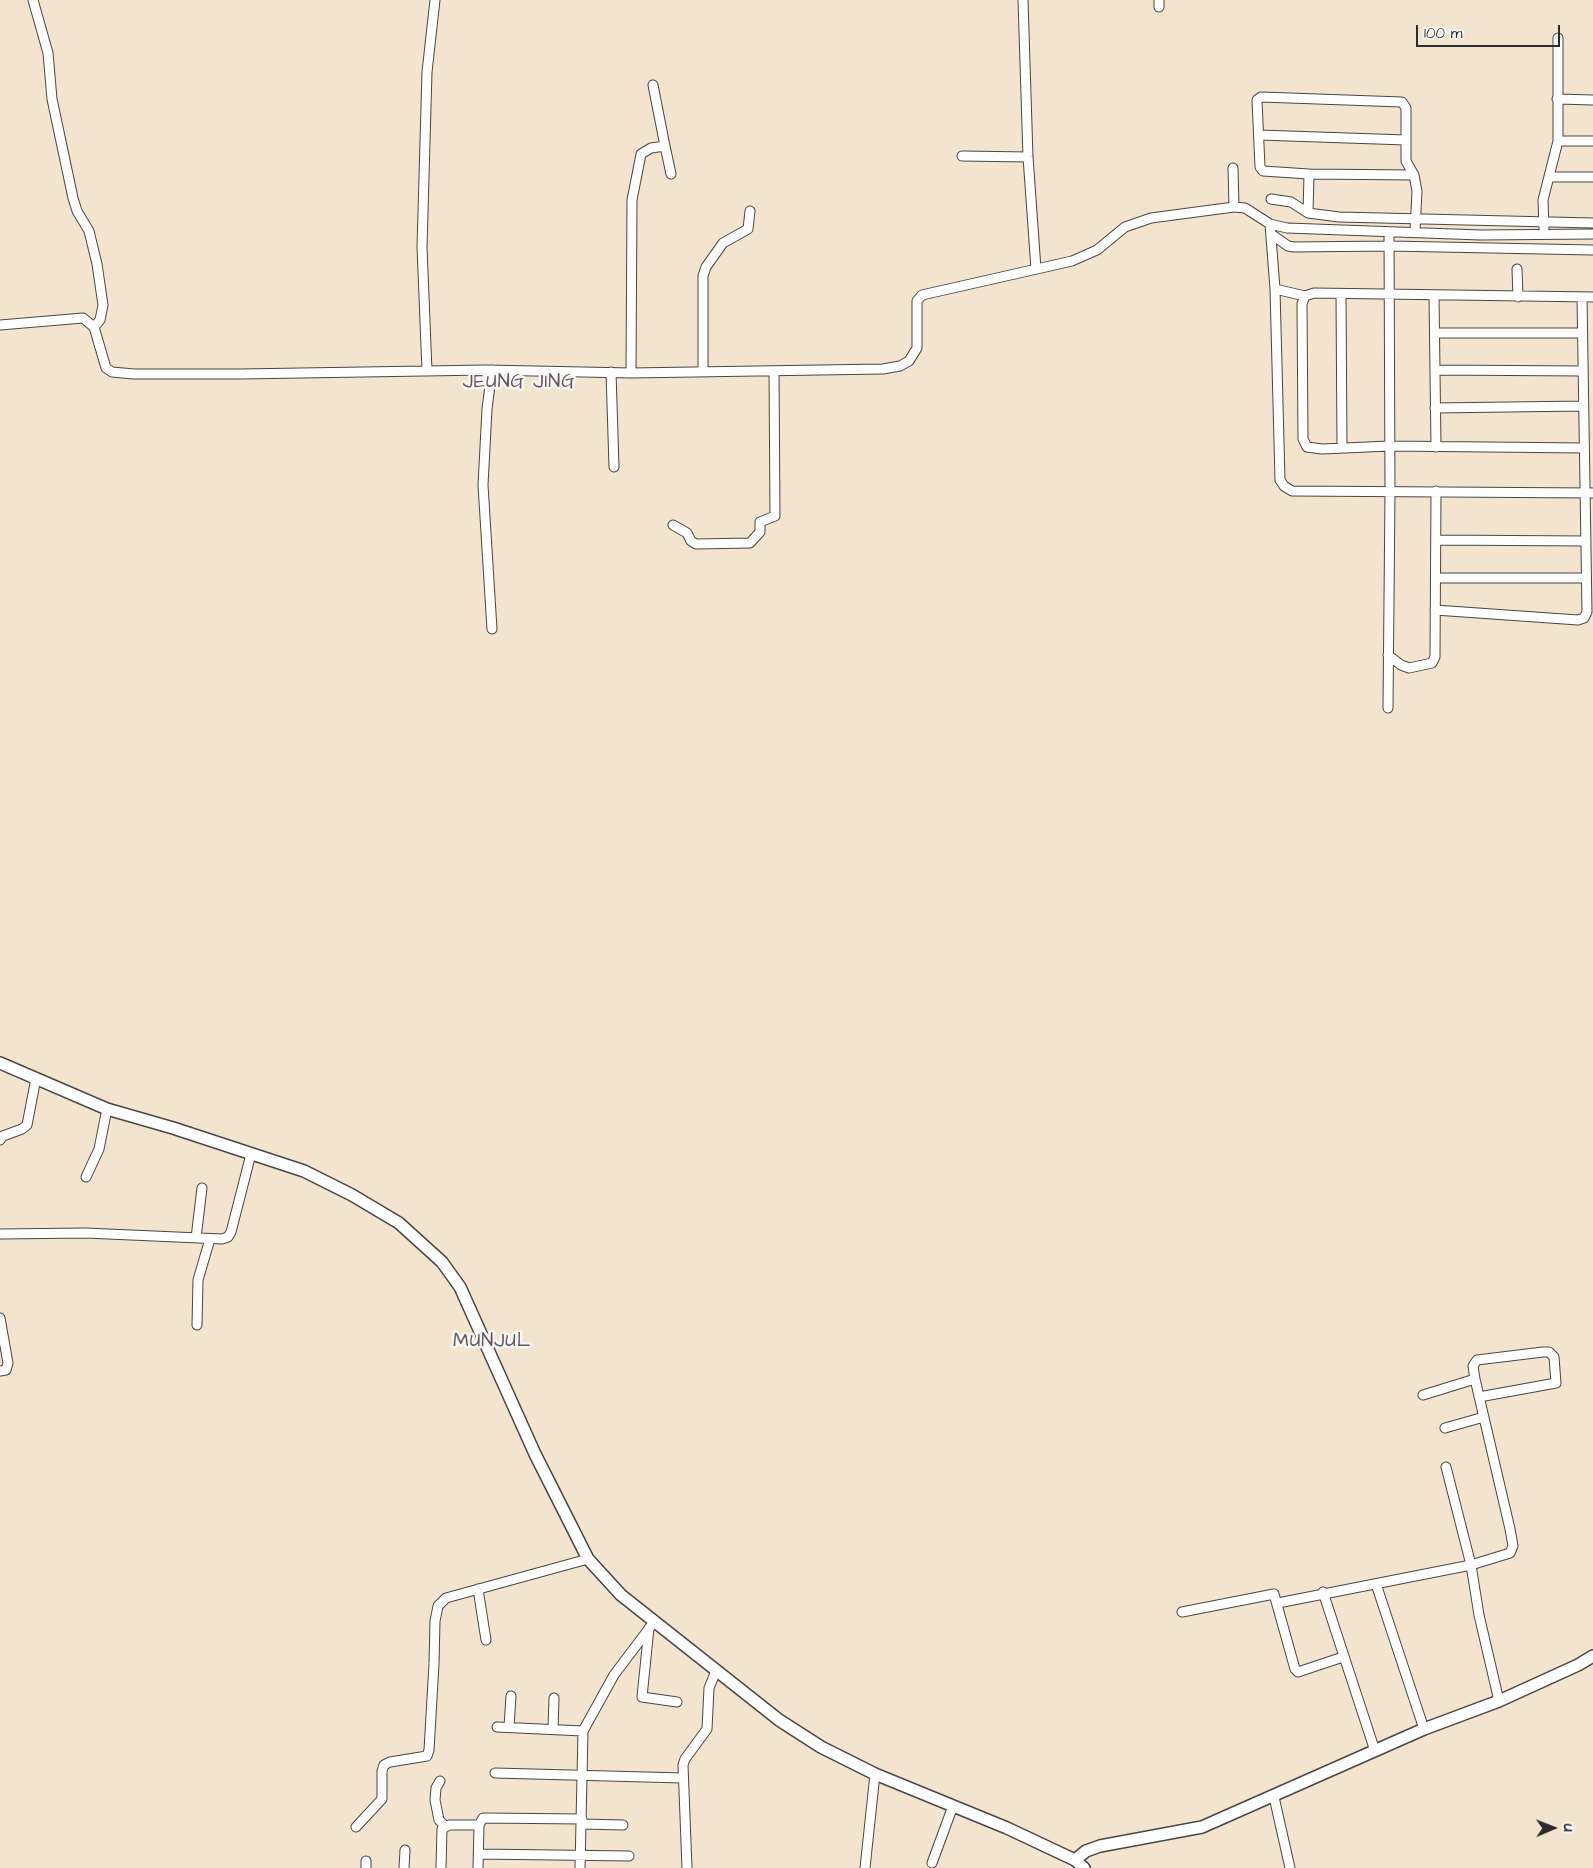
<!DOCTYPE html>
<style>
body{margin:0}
#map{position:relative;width:1593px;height:1868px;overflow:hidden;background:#f3e4cf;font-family:"Architects Daughter",sans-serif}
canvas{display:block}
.north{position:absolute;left:1528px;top:1803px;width:50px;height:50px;-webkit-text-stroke:4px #f6f6f2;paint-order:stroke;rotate:89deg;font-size:14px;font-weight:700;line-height:20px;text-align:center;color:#2b2b2b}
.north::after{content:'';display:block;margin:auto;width:18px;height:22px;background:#2b2b2b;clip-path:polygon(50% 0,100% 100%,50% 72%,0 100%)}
.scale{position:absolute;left:1416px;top:25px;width:144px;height:22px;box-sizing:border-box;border:2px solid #2b2b2b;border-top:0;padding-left:6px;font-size:15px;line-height:18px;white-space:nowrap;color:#2b2b2b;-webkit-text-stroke:4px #f6f6f2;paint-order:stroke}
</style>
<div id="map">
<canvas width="1593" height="1868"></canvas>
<div class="north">U</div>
<div class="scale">100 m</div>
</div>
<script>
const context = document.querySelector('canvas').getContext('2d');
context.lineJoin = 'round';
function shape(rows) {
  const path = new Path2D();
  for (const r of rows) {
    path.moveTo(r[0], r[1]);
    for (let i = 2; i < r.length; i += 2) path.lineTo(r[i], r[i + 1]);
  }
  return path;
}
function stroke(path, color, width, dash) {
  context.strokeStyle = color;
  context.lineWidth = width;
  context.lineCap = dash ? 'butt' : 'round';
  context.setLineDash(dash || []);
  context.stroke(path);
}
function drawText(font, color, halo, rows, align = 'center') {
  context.font = font + ' "Architects Daughter",sans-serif';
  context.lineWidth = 5;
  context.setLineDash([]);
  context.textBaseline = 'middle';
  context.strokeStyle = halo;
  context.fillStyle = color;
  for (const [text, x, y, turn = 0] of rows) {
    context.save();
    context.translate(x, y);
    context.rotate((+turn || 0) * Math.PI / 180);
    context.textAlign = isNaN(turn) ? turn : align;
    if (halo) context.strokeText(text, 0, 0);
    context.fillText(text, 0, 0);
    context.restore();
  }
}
const street = shape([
 [33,0,48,53,52,99,73,198,77,211,89,231,97,264,103,305,100,320,94,327],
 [1023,0,1028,157,1036,269],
 [1159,0,1159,7],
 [1557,99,1593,100],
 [1259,135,1406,140],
 [1558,141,1593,141],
 [665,146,671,174],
 [962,156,1028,157],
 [1233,168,1234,207],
 [1414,175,1309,174,1263,171,1260,167,1257,100,1261,97,1402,102,1406,108,1406,161,1414,175,1417,191,1415,231],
 [1550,177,1593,177],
 [1271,199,1291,202,1308,213,1339,217,1593,223],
 [1308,213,1309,174],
 [1270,224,1275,289,1280,480,1284,486,1292,491,1593,493],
 [1544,228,1543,200,1558,141,1558,38],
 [1271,234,1288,246,1294,247,1389,246,1593,250],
 [1517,269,1518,297],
 [1275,289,1305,296],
 [1341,294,1342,448],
 [1434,296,1436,447],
 [0,325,83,318,94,327,106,368,112,372,134,374,240,374,486,370,631,373,883,369,900,366,909,361,917,348,917,301,922,295,1072,261,1097,250,1125,227,1151,218,1234,207,1245,208,1270,224,1287,228,1481,235,1593,234],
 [1435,333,1582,333],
 [1436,370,1583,371],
 [427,371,422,247,427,72,435,0],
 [703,371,703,276,706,267,723,243,748,229,750,211],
 [611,372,614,467],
 [631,373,632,200,641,154,651,148,665,146,653,85],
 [1435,408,1583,406],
 [1584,448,1390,446,1322,449,1307,447,1303,439,1302,304,1305,296,1314,293,1593,297],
 [673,525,687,533,691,541,696,544,750,543,760,532,760,522,775,516,774,371],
 [1436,540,1586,541],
 [1436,578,1586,578],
 [1435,610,1578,620,1584,618,1587,612,1582,297],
 [492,629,483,485,487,409,492,370],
 [1388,655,1401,665,1409,668,1432,663,1435,657,1436,491],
 [1388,708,1390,491,1389,232],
 [0,1140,3,1136,22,1129,27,1125,36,1078],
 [86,1177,99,1149,107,1109],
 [0,1234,85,1233,222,1239,228,1237,231,1232,251,1154],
 [196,1238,202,1188],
 [0,1318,8,1363,6,1370,0,1371],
 [197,1325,198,1280,210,1239],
 [1423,1395,1475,1379],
 [1445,1428,1484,1417],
 [1446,1467,1471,1565,1479,1615,1499,1701],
 [1376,1584,1424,1729],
 [478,1589,486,1640],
 [1323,1592,1375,1751],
 [1278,1603,1471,1565,1510,1553,1513,1546,1510,1529,1475,1379,1473,1366,1477,1360,1543,1352,1549,1352,1554,1357,1556,1383,1479,1397],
 [1182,1612,1274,1594,1295,1669,1298,1672,1343,1657],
 [649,1628,642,1697,677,1702],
 [497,1727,583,1731],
 [509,1727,511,1696],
 [553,1729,554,1698],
 [495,1773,683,1778],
 [440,1781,436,1788,435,1800,439,1820,445,1826],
 [1274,1797,1290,1868],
 [582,1824,623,1825],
 [356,1827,382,1799,382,1771,384,1765,390,1762,427,1756,429,1750,434,1664,435,1621,438,1606,446,1598,588,1559],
 [479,1854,629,1856],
 [932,1863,953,1806],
 [366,1868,366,1861],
 [404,1868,405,1850],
 [441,1868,442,1829,449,1825,479,1825],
 [478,1868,479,1825,483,1818,582,1819],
 [580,1868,583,1731,614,1675,654,1622],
 [687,1868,683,1765,685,1759,707,1729,709,1688,716,1671],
 [865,1868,875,1774]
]);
const secondary = shape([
 [0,1063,107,1109,173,1128,304,1171,352,1195,399,1223,442,1262,460,1287,535,1454,588,1559,621,1595,779,1720,821,1747,875,1774,1007,1828,1075,1860,1084,1868],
 [1075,1860,1086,1851,1100,1846,1202,1827,1424,1729,1499,1701,1578,1665,1593,1656]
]);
const quarterNames = [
 ["JEUNG JING",519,383],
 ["MUNJUL",492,1342]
];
stroke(street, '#494744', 11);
stroke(secondary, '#494744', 14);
stroke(street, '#fff', 9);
stroke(secondary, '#fff', 11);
context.letterSpacing = '1px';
drawText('19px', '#685461', '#f6f6f2', quarterNames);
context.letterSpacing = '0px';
</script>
